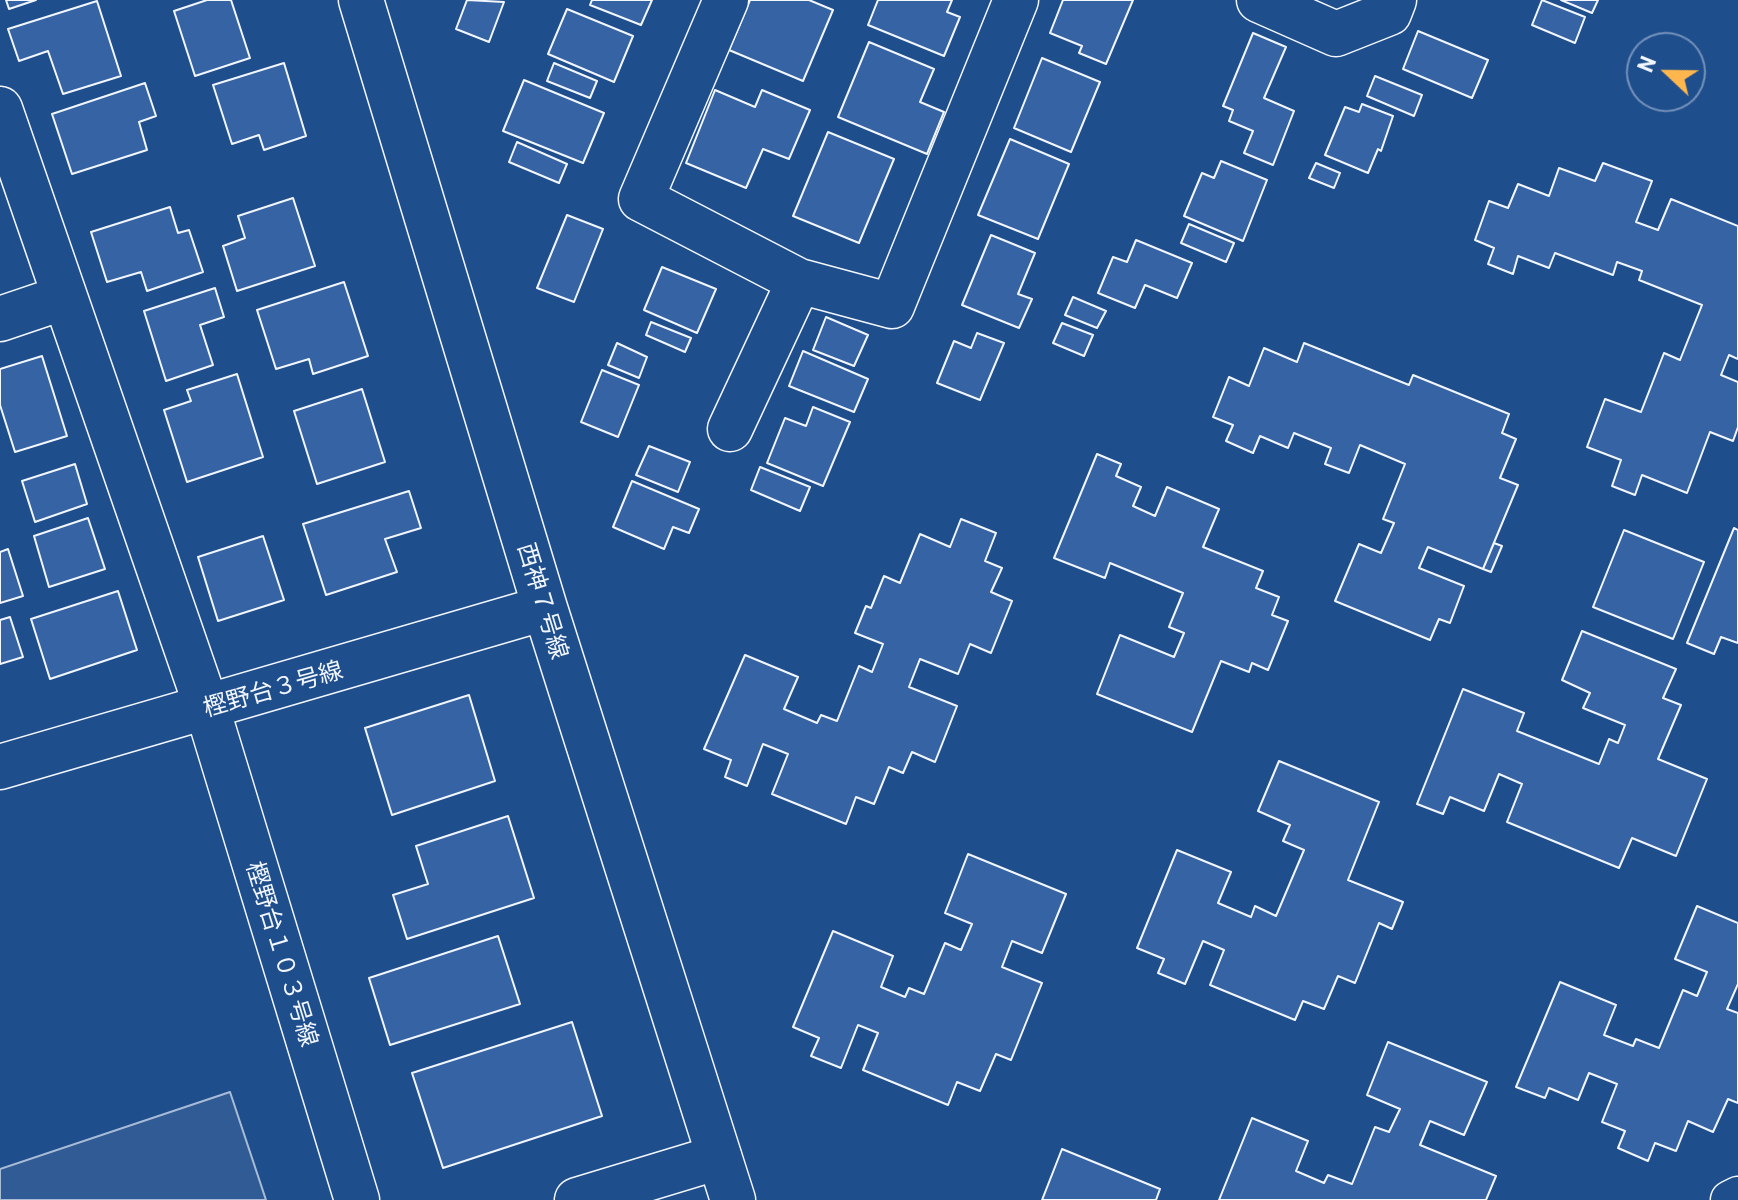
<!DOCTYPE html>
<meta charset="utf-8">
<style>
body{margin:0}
#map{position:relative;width:1738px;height:1200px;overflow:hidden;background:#1f4e8c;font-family:Barlow,sans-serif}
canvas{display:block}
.north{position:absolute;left:1626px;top:32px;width:80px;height:80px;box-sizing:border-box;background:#1f4e8c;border:2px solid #7391ba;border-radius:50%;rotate:292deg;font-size:22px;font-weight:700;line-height:32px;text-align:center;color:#f2f6ff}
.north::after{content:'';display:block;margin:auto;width:28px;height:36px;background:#ffb74d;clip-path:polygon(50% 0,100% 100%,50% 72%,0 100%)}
</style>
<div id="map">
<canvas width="1738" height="1200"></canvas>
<div class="north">N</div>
</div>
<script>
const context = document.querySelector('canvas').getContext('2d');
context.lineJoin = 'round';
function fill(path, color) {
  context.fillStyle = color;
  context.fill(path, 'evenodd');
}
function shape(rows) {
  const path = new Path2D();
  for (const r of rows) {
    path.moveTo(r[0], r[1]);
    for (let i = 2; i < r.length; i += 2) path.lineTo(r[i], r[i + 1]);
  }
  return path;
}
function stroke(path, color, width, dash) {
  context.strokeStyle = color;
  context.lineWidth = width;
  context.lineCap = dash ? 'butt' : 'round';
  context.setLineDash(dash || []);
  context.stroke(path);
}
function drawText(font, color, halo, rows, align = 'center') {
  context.font = font + ' Barlow,"Noto Sans JP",sans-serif';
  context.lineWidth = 6;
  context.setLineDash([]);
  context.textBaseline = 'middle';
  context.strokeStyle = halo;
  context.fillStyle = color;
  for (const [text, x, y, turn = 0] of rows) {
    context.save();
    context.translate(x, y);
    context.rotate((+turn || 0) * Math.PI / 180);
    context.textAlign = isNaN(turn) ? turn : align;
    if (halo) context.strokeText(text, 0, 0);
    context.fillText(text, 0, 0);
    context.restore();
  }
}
const built = shape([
 [230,1092,266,1200,0,1200,0,1169,230,1092]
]);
const building = shape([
 [6,0,36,0,9,9,6,0],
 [207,0,231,0,250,58,195,76,174,11,207,0],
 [467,0,504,2,489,42,456,29,467,0],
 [592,0,652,0,641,25,590,5,592,0],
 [750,0,809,0,833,10,803,81,729,50,750,0],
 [878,0,952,0,947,12,960,17,944,56,868,25,878,0],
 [1063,0,1133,0,1106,64,1079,53,1082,46,1050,33,1063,0],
 [1542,0,1585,17,1575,43,1532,25,1542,0],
 [1561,0,1598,0,1592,13,1561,0],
 [97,1,121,76,63,94,48,51,19,61,8,29,97,1],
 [567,9,633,36,614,82,548,54,567,9],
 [1418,31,1488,60,1472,98,1403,69,1418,31],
 [1253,33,1286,47,1264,98,1294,111,1273,165,1244,153,1253,131,1229,121,1233,110,1223,106,1253,33],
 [869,42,934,69,920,102,944,112,927,154,838,117,869,42],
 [1042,58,1100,82,1071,152,1014,128,1042,58],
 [284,63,306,136,264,150,259,135,232,144,213,85,284,63],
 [554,63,597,81,590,98,547,81,554,63],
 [1375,76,1422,95,1414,116,1367,96,1375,76],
 [524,80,604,113,583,163,503,131,524,80],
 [145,83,156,116,139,122,147,150,72,174,52,114,145,83],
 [715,90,755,107,762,90,810,110,789,159,763,149,746,188,686,163,715,90],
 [1362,104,1393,116,1381,151,1378,149,1368,173,1325,155,1345,107,1359,112,1362,104],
 [828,132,894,159,859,243,793,216,828,132],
 [1010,139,1069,164,1038,239,978,215,1010,139],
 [517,142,567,164,559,183,509,162,517,142],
 [1221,161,1267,180,1243,241,1184,216,1202,173,1214,178,1221,161],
 [1316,163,1340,173,1334,188,1309,178,1316,163],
 [1603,163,1652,181,1636,222,1658,230,1671,199,1738,226,1738,359,1729,355,1721,375,1738,382,1738,427,1733,441,1710,432,1687,493,1642,475,1635,495,1612,486,1621,460,1587,447,1605,399,1641,412,1664,353,1680,360,1702,305,1639,280,1642,271,1617,262,1613,275,1555,253,1549,268,1518,256,1513,274,1488,264,1494,248,1475,240,1489,201,1508,208,1518,184,1549,196,1559,168,1595,181,1603,163],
 [293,198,315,266,237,291,223,246,245,238,238,216,293,198],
 [170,207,178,233,189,230,203,272,147,291,141,272,107,282,91,232,170,207],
 [567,215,603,229,574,302,537,288,567,215],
 [1189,224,1234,243,1226,262,1181,243,1189,224],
 [991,235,1035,253,1018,294,1032,299,1019,328,962,305,991,235],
 [1136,240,1192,263,1177,298,1145,285,1135,308,1098,293,1113,257,1127,262,1136,240],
 [662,267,716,289,697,333,644,310,662,267],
 [344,282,368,356,313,374,309,359,276,369,257,310,344,282],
 [215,288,224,317,200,325,213,365,166,381,144,311,215,288],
 [1073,297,1106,311,1097,328,1065,315,1073,297],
 [826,317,868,335,854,366,813,350,826,317],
 [651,322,691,338,685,352,646,335,651,322],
 [1062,323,1093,335,1084,356,1053,343,1062,323],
 [977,333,1004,343,980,400,937,383,954,341,971,348,977,333],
 [617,343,647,357,639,378,608,365,617,343],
 [1304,343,1409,385,1413,375,1509,414,1502,433,1516,439,1500,478,1518,485,1483,569,1428,547,1419,568,1464,586,1450,623,1439,619,1430,640,1335,601,1359,544,1381,553,1394,523,1383,519,1405,464,1360,445,1349,473,1325,464,1331,448,1294,433,1288,448,1260,436,1253,453,1226,441,1233,425,1213,417,1229,377,1249,386,1264,348,1297,362,1304,343],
 [803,351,868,379,854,412,789,386,803,351],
 [42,356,67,436,15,452,0,405,0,369,42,356],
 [602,370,639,385,618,437,581,422,602,370],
 [237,374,263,457,187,482,164,410,191,401,187,390,237,374],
 [362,389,385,462,317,484,294,411,362,389],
 [813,407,850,422,823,486,767,463,785,418,806,426,813,407],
 [649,446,690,462,678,492,636,475,649,446],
 [1097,454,1121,464,1116,476,1141,487,1133,506,1155,516,1167,487,1219,509,1203,547,1263,571,1256,588,1279,597,1272,615,1288,621,1268,670,1252,663,1249,672,1221,661,1192,732,1097,694,1120,635,1174,657,1184,633,1169,627,1183,593,1110,563,1105,578,1054,558,1097,454],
 [75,464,87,504,35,522,22,481,75,464],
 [760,467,810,487,800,511,751,490,760,467],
 [632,481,699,509,689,533,673,527,664,549,613,527,632,481],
 [409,491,421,528,385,539,397,572,326,595,303,524,409,491],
 [88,518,105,569,49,587,34,536,88,518],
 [961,519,996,533,985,561,1002,568,991,592,1012,601,991,653,970,644,958,674,920,659,909,687,957,706,935,762,912,752,903,773,889,767,874,804,856,797,846,824,772,794,788,754,763,744,747,786,725,777,731,760,704,749,745,655,798,677,784,709,817,723,821,715,837,721,859,666,872,672,883,644,855,633,866,606,871,608,884,576,900,583,920,534,950,547,961,519],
 [1734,528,1738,530,1738,643,1721,637,1714,654,1687,643,1734,528],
 [1624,530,1704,562,1673,639,1593,607,1624,530],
 [263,536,284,600,218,621,198,557,263,536],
 [1494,543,1502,546,1491,572,1483,569,1494,543],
 [8,549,23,596,0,603,0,552,8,549],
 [118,591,137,650,50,679,31,619,118,591],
 [10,617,23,657,0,664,0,620,10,617],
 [1582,631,1676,669,1663,698,1681,705,1658,759,1707,779,1676,856,1632,838,1619,868,1507,822,1522,784,1499,774,1484,811,1450,797,1443,814,1417,804,1463,689,1524,713,1517,731,1599,764,1609,739,1618,743,1625,725,1583,708,1590,693,1562,680,1582,631],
 [469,695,495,781,392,815,365,728,469,695],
 [1279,761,1379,802,1348,880,1403,902,1392,929,1379,923,1355,983,1338,976,1324,1009,1303,1001,1295,1020,1210,985,1224,950,1203,941,1185,984,1158,973,1164,959,1137,948,1177,850,1231,872,1218,903,1251,917,1255,906,1276,916,1304,850,1283,841,1290,825,1258,811,1279,761],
 [508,816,534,898,407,939,393,895,428,884,416,846,508,816],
 [968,854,1066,894,1042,953,1012,941,1002,967,1042,983,1011,1060,996,1054,980,1091,957,1082,948,1105,863,1070,878,1033,858,1025,841,1068,811,1056,819,1038,793,1027,833,931,893,956,881,987,905,997,909,988,924,994,945,943,961,950,972,924,945,913,968,854],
 [1697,906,1738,923,1738,984,1727,1009,1738,1013,1738,1103,1728,1099,1713,1132,1688,1121,1676,1151,1655,1143,1648,1161,1618,1148,1625,1131,1602,1122,1617,1084,1589,1073,1578,1100,1549,1088,1545,1098,1516,1087,1560,982,1616,1005,1604,1035,1633,1046,1636,1039,1659,1048,1683,990,1697,996,1707,972,1675,959,1697,906],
 [498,936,520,1004,390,1045,369,978,498,936],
 [572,1022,602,1116,443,1168,412,1073,572,1022],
 [1388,1042,1487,1082,1464,1135,1430,1121,1420,1145,1496,1176,1486,1200,1219,1200,1252,1118,1308,1141,1296,1171,1324,1183,1328,1175,1352,1184,1375,1127,1389,1132,1400,1109,1367,1095,1388,1042],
 [1062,1149,1160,1189,1156,1200,1042,1200,1062,1149]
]);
const pedestrian = shape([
 [1730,1200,1738,1196]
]);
const minor = shape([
 [726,0,641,199,799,281,892,306,1016,0],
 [1259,0,1336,34,1389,13,1394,0],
 [0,109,207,708,357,1200],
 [0,319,65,297],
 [730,429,799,281],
 [577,1200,719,1157]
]);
const tertiary = shape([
 [361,0,545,608,733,1200],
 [0,767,545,608]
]);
const streetNames = [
 ["西神７号線",543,601,73],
 ["樫野台３号線",273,689,-16],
 ["樫野台１０３号線",282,954,73]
];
fill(built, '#305b95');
stroke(built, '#a8bbd7', 2);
fill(building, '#3563a3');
stroke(building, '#f2f6ff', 2);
stroke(pedestrian, '#f2f6ff', 41);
stroke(minor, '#f2f6ff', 47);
stroke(tertiary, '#f2f6ff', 47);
stroke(pedestrian, '#1f4e8c', 38);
stroke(minor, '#1f4e8c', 44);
stroke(tertiary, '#1f4e8c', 44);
drawText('24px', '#f2f6ff', '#1f4e8c', streetNames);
</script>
